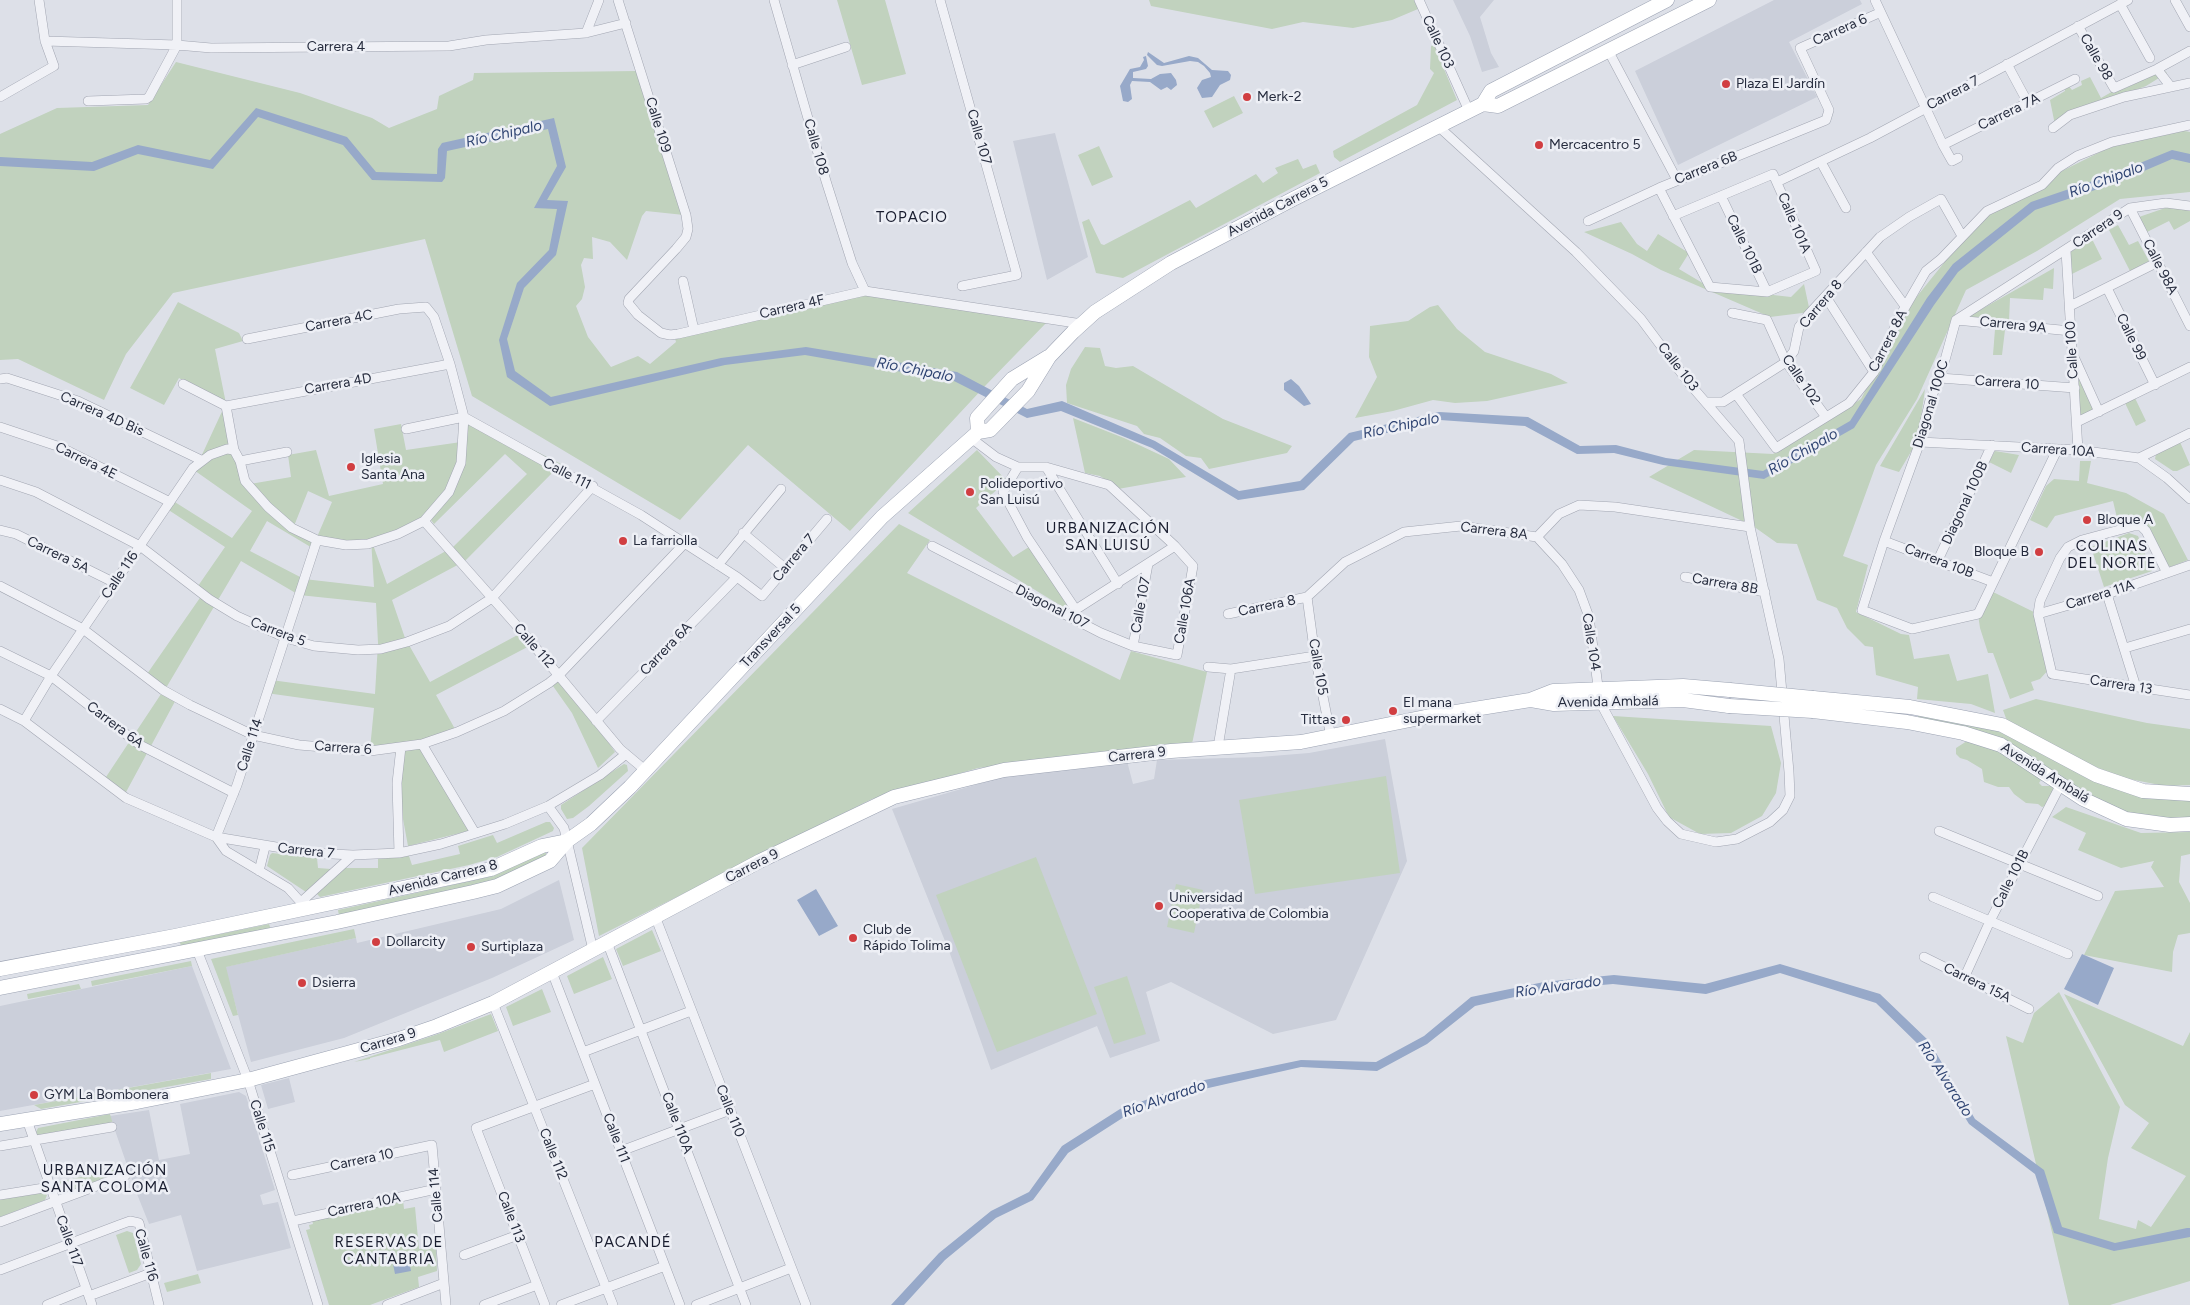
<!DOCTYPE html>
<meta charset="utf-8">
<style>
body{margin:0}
canvas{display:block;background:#dde0e8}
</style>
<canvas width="2190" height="1305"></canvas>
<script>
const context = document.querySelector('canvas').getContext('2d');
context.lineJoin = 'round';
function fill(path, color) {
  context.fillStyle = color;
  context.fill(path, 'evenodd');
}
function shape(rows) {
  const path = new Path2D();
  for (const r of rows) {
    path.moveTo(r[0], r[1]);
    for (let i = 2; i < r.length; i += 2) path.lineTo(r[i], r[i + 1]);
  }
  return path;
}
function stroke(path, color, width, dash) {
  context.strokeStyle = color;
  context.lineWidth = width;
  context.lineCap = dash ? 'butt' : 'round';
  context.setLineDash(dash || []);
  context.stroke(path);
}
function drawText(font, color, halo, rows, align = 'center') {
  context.font = font + ' Figtree,sans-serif';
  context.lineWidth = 5;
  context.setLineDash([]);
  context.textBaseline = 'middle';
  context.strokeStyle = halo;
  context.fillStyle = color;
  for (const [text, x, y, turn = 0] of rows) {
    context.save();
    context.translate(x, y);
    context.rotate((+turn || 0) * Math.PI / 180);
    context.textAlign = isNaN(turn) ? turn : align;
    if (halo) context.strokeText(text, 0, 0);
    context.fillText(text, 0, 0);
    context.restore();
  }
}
const built = shape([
 [1453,0,1494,0,1480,17,1491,53,1499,67,1482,72,1470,36],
 [1774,0,1860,0,1862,4,1789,42,1817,97,1678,165,1635,71],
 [1055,133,1088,257,1047,280,1013,141],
 [1385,739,1407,861,1336,1020,1273,1034,1171,982,1146,992,1160,1041,1110,1058,1097,1026,991,1070,949,951,892,809,1006,776,1127,761,1133,784,1154,779,1157,760,1260,757,1309,753],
 [559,880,574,940,492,978,344,1038,251,1062,225,967,356,938,357,943,501,909],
 [192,966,231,1069,0,1111,0,1006],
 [289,1078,295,1102,268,1109,261,1085],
 [239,1092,246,1096,275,1190,260,1195,263,1205,278,1202,291,1248,197,1271,181,1215,149,1224,137,1194,110,1116,149,1110,159,1160,190,1154,180,1104]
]);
const green = shape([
 [837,0,885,0,906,74,862,85],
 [1149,0,1415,0,1418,9,1392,20,1353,28,1303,22,1272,29,1151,6],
 [1434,45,1457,100,1340,162,1334,157,1333,151,1417,105,1434,73,1430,69,1431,46],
 [176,62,300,93,372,118,389,128,437,109,439,96,473,80,474,73,637,71,684,215,646,211,642,216,627,260,610,242,592,237,593,259,584,258,581,265,585,287,582,299,576,306,588,337,611,367,638,356,650,364,676,342,674,335,860,291,1048,321,985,386,850,531,748,445,680,520,472,396,425,239,173,293,126,354,104,400,18,359,0,360,0,134,57,108,148,105],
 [2163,69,2167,73,2146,86,2085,109,2056,130,2050,100,2065,91,2064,86,2068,85,2072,90,2082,85,2081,81,2090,77,2101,98,2122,86,2126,88],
 [1234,96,1243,113,1213,128,1204,111],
 [2180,130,2190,132,2190,192,2120,199,2037,251,1966,290,1917,399,1876,465,1843,556,1868,565,1856,612,1901,634,1909,635,1914,659,1949,654,1957,681,1988,674,1995,713,1971,704,1917,699,1918,687,1876,675,1873,647,1865,646,1847,628,1837,608,1817,600,1797,544,1777,543,1753,526,1649,477,1694,450,1773,454,1861,399,1910,305,1968,233,2008,198,2112,146],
 [1099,146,1113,177,1092,186,1078,155],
 [1298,159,1303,169,1316,164,1320,173,1123,278,1096,273,1082,222,1089,219,1101,244,1104,245,1190,200,1196,208,1256,174,1263,183,1278,173,1275,168],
 [2168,207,2190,208,2190,221,2174,230,2169,221,2147,232,2139,217],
 [1621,222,1637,244,1647,251,1658,234,1689,253,1679,269,1711,288,1791,297,1804,284,1810,312,1770,317,1661,270,1632,254,1584,232],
 [2118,225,2129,245,2138,241,2149,261,2130,271,2109,230],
 [2092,239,2102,259,2072,274,2069,253],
 [2054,268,2053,289,2044,288,2043,300,2010,298,2009,321,1966,318],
 [178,302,239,333,243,341,215,349,235,448,250,484,291,477,288,455,316,450,329,496,383,484,374,429,401,424,406,450,461,442,464,412,477,421,561,464,465,561,392,600,405,638,430,682,525,631,537,642,436,695,455,729,425,741,476,829,408,846,396,781,395,747,370,749,374,708,266,693,271,680,375,694,378,643,376,603,299,595,241,561,166,688,179,694,125,794,104,780,165,688,147,674,204,592,198,586,225,547,164,507,170,499,232,538,252,511,191,468,200,459,225,405,179,378,164,405,130,388],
 [505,454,527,474,453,547,387,584,371,539,397,532,428,516,434,524],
 [308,491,332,502,317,537,294,526],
 [267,521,314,549,317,538,348,541,371,539,374,587,304,579,250,551],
 [1438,305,1457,329,1485,352,1551,374,1568,383,1487,401,1455,403,1433,400,1393,411,1355,418,1377,377,1369,357,1370,326,1408,321,1430,307],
 [1995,329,2005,330,2002,355,1993,355],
 [1085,347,1100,348,1105,366,1116,368,1133,366,1223,419,1292,446,1287,453,1209,469,1201,458,1186,456,1160,438,1144,434,1137,426,1067,403,1066,385,1071,369],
 [2074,356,2099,412,2077,422],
 [1925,389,1918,440,1899,472,1880,466],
 [2135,398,2146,421,2136,426,2125,403],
 [1073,418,1124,438,1169,459,1186,477,1118,489,1100,476,1085,473],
 [2180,442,2190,465,2177,471,2173,471,2155,459,2156,454],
 [977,450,1007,481,976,508,1013,557,1029,547,1073,613,908,513],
 [1995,451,2019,455,2011,473,1989,462],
 [2080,461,2091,461,2087,483,2126,493,2164,514,2188,560,2170,567,2167,564,2143,523,2134,519,2118,522,2113,501,2055,516,2047,528,2030,520,2046,486,2054,479,2079,481],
 [899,524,930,540,907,573,1120,680,1131,651,1207,672,1192,744,978,768,872,799,599,936,582,848],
 [2129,533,2138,536,2152,571,2104,587,2091,547],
 [1989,590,2038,614,2050,668,2040,679,2031,682,2034,690,2010,699,1993,653,1988,653,1980,628,1978,614],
 [560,672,615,752,598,768,572,713,548,679],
 [2036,699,2147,723,2190,729,2190,785,2165,786,2124,778,2086,763,2007,721,2003,710],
 [1918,715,2001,728,2091,776,2190,797,2190,820,2170,821,2127,813,2051,778,2041,780,2039,783,2042,786,2053,786,2056,789,2048,805,2042,807,2038,804,2026,803,2014,794,2009,787,1998,787,1984,782,1982,769,1967,760,1960,758,1956,754,1956,748,1967,741,2006,753,1918,719],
 [1613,716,1771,726,1781,763,1776,793,1762,816,1731,833,1700,834,1669,817,1648,774],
 [624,764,627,765,628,771,589,806,573,818,567,819,561,809,561,805],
 [1386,776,1400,873,1255,894,1239,800],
 [2066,807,2141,833,2190,832,2190,854,2181,856,2179,882,2190,903,2190,933,2178,935,2173,952,2172,972,2084,955,2115,891,2164,887,2151,867,2154,861,2121,868,2078,850,2086,833,2052,817],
 [546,822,550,822,554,828,553,831,497,857,469,865,320,897,317,894,317,892,344,868,378,868,378,859,409,856,412,865,460,854,458,846,493,835,497,843],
 [543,852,546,853,546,858,496,882,339,916,338,910,493,876],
 [272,853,317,858,318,868,331,869,306,892,267,866,270,855],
 [1036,857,1097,1014,997,1052,936,895],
 [1176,884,1203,890,1194,933,1167,927],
 [269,924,271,930,181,948,180,942],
 [354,929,356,938,226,967,238,1015,233,1016,211,959],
 [652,930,661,951,623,966,616,949],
 [603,957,612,979,574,994,567,976],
 [191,961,192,966,92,986,91,981],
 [1127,976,1146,1034,1114,1044,1094,987],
 [79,984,81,989,28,999,27,994],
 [542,989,551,1012,513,1026,506,1007],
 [2059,992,2120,1107,2108,1158,2099,1219,2136,1229,2138,1220,2151,1227,2186,1176,2131,1148,2149,1123,2125,1105,2064,994,2183,1046,2190,1032,2190,1281,2110,1305,2069,1305,2006,1036,2023,1043,2034,1013],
 [491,1014,498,1031,444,1052,440,1040,370,1058,370,1059,354,1062,438,1034],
 [211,1073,211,1079,41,1109,34,1105],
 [110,1114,113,1124,38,1136,36,1132,38,1128],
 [117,1169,118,1173,62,1194,58,1182],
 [43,1192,47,1195,45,1200,0,1217,0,1199],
 [403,1200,404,1209,415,1207,419,1249,436,1247,437,1271,418,1277,419,1287,370,1305,329,1305,306,1230,310,1229,309,1225,313,1224,312,1220],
 [127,1231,133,1233,141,1264,137,1270,129,1273,116,1235],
 [198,1274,201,1283,167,1292,164,1283]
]);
const water = shape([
 [1148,52,1164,63,1189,56,1198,58,1212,70,1228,71,1231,75,1230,80,1220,85,1212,97,1202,98,1197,88,1202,80,1211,77,1210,73,1204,66,1198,62,1190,61,1162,66,1157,65,1147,55],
 [1146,56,1148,66,1146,69,1133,72,1133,78,1151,79,1160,74,1171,73,1176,80,1177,85,1171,90,1167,87,1161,90,1150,82,1132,81,1130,85,1132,99,1128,102,1123,101,1120,86,1130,69,1140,67,1144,60,1143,57],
 [256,108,347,137,376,172,437,174,438,149,442,143,554,118,566,167,547,200,568,201,556,255,524,288,507,339,515,371,551,397,721,358,806,347,957,372,1027,409,1062,401,1155,441,1239,491,1300,481,1349,433,1439,412,1528,417,1580,446,1616,445,1666,458,1763,471,1850,421,1927,298,1953,264,2031,202,2113,174,2172,150,2190,154,2190,163,2172,159,2116,183,2035,210,1958,272,1934,305,1854,428,1764,479,1663,465,1614,453,1577,454,1525,426,1440,420,1354,441,1304,490,1238,500,1152,448,1061,411,1027,418,954,381,805,355,725,365,550,406,507,377,499,340,517,283,549,250,557,209,534,208,557,166,548,129,447,151,445,178,442,182,372,180,343,145,258,117,213,169,138,154,94,171,0,166,0,157,92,162,138,145,210,160],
 [1291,379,1299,386,1311,404,1304,406,1284,390,1284,383],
 [816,889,838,926,819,936,797,900],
 [2082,954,2114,968,2098,1005,2064,989],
 [1780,964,1880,994,1929,1041,1975,1119,2044,1170,2062,1227,2115,1243,2187,1228,2190,1228,2190,1237,2114,1251,2054,1233,2035,1174,1969,1124,1922,1048,1876,1003,1780,973,1706,994,1613,984,1545,990,1475,1006,1427,1044,1377,1071,1301,1067,1204,1089,1124,1117,1068,1153,1033,1200,996,1218,945,1260,904,1305,891,1305,939,1253,991,1211,1029,1192,1062,1146,1120,1109,1200,1081,1301,1060,1376,1062,1424,1036,1471,997,1544,982,1614,975,1705,984],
 [408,1256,411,1271,395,1274,392,1259]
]);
const street = shape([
 [618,0,686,215,688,229,686,237,676,249,629,299,628,303,638,315,661,333,670,335,678,334,865,291,1082,324],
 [774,0,826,181,852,263,865,291],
 [940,0,1017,275,962,286],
 [1419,0,1469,111],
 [1875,0,1943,145,1952,161,1958,158],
 [2175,0,2190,27],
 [2120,4,2150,58],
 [2078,26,2114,88,2157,69,2190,51],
 [586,33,599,0],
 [45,41,177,45,211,48,449,46,486,40,586,33,626,23],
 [1609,52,1677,180],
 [2007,64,2028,103],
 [792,65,846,47],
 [2157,69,2171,87],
 [0,97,54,66,45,41,39,0],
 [88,101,146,99,149,97,177,45,177,0],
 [1439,127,1576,252,1641,319,1688,382,1739,441,1750,527,1779,659,1789,772,1790,796,1783,810,1770,822,1737,839,1716,842,1681,834,1667,821,1657,808,1600,702,1589,617,1579,590,1562,564,1537,537],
 [2053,128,2070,115,2124,97,2190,83],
 [1943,145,2075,79],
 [1821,162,1846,208],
 [1777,182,1870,138,2128,0],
 [1659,188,1710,287,1767,292,1816,271,1773,174,1673,216],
 [1721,196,1767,292],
 [2130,208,2190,326],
 [1588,221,1659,188,1826,120,1829,110,1800,48,1879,13],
 [2066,251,2078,450],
 [1866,252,1905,306],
 [683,281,694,330],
 [2107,288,2155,385],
 [1826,297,1874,372],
 [2070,306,2158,262],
 [1732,313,1767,320,1786,362,1826,417],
 [1956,320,2071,331],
 [2075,359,2099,412],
 [1940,378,2075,388],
 [0,379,7,378,78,401,201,460],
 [183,384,226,406],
 [1736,394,1776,448,1849,403,1874,372,1900,316,1926,271,1941,259,1987,211,2042,185,2058,168,2077,156,2112,142,2190,125],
 [1706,402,1723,402,1786,362,1794,351,1799,327,1808,315,1880,237,1909,217,1941,199,1962,236],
 [226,406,234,450,240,461,245,481,268,507,292,528,317,540,346,545,368,544,398,534,424,521,449,492,461,463,464,417,450,364,434,317,426,307,399,309,247,339],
 [226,406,450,364],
 [464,417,641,515,737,577,762,596,827,519],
 [2077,422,2190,367],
 [0,427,60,447,170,502],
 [406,429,464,417],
 [1920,442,2078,450,2139,458,2190,433],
 [2057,450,1978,614,1912,629,1862,610,1884,541,1920,442,1930,400,1940,378,1956,320,2130,208,2166,203,2190,206],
 [2139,458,2167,478,2190,499],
 [240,461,287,452],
 [1018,467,1003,492,1027,537,1076,610],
 [1046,467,1118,584],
 [0,480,36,492,140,546,209,599,237,616,286,638,314,646,358,650,381,649,407,642,449,626,492,598,593,486],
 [424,521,525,635,620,749,645,770],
 [0,530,16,534,115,583],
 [743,533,786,569],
 [1537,537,1559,514,1579,505,1615,507,1750,527],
 [1884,541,1993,582],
 [932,546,1101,633,1133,646,1177,655,1193,566,1175,546,1109,485,1046,467,1018,467,996,457,971,438],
 [1938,560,1992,445],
 [718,565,781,489],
 [2167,573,2146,531,2141,526,2134,526,2082,540,2068,547,2060,558,2040,601,2038,614,2052,674,2190,695],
 [1685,577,1765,592],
 [0,586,83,629,163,690,190,705,253,735,299,745,370,751,422,744,457,732,504,711,549,683,559,675,685,543],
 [2107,594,2136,687],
 [1307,597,1315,656,1331,737],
 [1072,612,1175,546],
 [1228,614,1307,597,1345,562,1404,532,1461,526,1537,537],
 [2038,614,2107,594,2190,565],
 [1133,646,1148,564],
 [2125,648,2190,629],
 [0,651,51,676,140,745,234,793],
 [1208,667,1231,669,1315,656],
 [0,709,24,721,126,798,216,837,312,853,353,855,399,853,441,844,505,824,548,806,600,775,626,754],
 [24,721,51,676,193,468,210,455,227,449,234,450],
 [596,721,737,577],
 [422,744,475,833],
 [1218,747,1231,669],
 [548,806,564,828,593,950],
 [1939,831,2098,896],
 [399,853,397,783,401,747],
 [259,871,265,847],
 [1933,897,2068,954],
 [301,902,353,855],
 [307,909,288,888,226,851,216,837,237,785,317,540],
 [655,916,806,1305],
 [607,942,746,1305],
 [197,950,248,1080,318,1305],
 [1924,957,2029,1009],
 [552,972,680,1305],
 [1965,976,1990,921,2061,784],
 [493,1003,613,1305],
 [583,1052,691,1011],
 [27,1120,92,1305],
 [0,1146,112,1127],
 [621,1151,730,1110],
 [292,1175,432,1145,446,1305],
 [0,1195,50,1187],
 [293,1221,436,1189],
 [0,1222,126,1175],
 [464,1255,518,1235],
 [0,1270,119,1225,130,1221,139,1223,159,1305],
 [89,1296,151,1273],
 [47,1305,86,1289],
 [387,1305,444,1283],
 [484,1305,537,1285],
 [545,1305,476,1128,595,1084],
 [561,1305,665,1266],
 [696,1305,791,1268]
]);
const primary = shape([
 [1483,104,1498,106,1709,0],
 [978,432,977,418,1012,379,1048,357],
 [1813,698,1910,707,2002,725,2096,775,2143,791,2190,794],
 [1531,700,1554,704,1683,700,1729,706],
 [1813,711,1907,722,1963,733,2001,745,2083,799,2126,819,2170,825,2190,824],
 [0,969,175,936,469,874,491,869,542,846,567,841],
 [0,988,337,922,473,892,497,886,550,861,567,841,591,824,630,787,882,517,978,432,990,430,1028,391,1049,357,1073,332,1095,312,1171,263,1293,199,1483,104,1491,91,1667,0],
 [0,1124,137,1102,248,1080,399,1039,437,1026,493,1003,760,861,894,797,1004,770,1171,751,1301,742,1425,717,1530,700,1553,691,1683,686,1730,690]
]);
const primaryBridge = shape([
 [1730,690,1813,698],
 [1729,706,1813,711]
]);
const markers = [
 [1726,84,5,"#d13e41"],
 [1247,97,5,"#d13e41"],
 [1539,145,5,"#d13e41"],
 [351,467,5,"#d13e41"],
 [970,492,5,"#d13e41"],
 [2087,520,5,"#d13e41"],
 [623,541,5,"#d13e41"],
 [2039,552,5,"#d13e41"],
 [1393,711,5,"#d13e41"],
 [1346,720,5,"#d13e41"],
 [1159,906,5,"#d13e41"],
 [853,938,5,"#d13e41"],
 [376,942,5,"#d13e41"],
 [471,947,5,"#d13e41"],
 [302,983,5,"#d13e41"],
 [34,1095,5,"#d13e41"]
];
const streetNames = [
 ["Carrera 6",1840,30,-24],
 ["Calle 103",1438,42,65],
 ["Carrera 4",336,47],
 ["Calle 98",2096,57,60],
 ["Carrera 7",1953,93,-28],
 ["Carrera 7A",2009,112,-26],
 ["Calle 109",658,125,73],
 ["Calle 107",979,137,74],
 ["Calle 108",816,147,74],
 ["Carrera 6B",1706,168,-22],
 ["Avenida Carrera 5",1278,207,-28],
 ["Calle 101A",1794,223,67],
 ["Carrera 9",2098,229,-34],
 ["Calle 101B",1744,244,64],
 ["Calle 98A",2160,267,63],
 ["Carrera 8",1821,304,-50],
 ["Carrera 4F",792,307,-13],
 ["Carrera 4C",339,321,-11],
 ["Carrera 9A",2013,325,6],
 ["Calle 99",2131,337,64],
 ["Carrera 8A",1888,341,-63],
 ["Calle 100",2072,350,-93],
 ["Calle 103",1678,367,52],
 ["Calle 102",1801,380,56],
 ["Carrera 10",2007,383,4],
 ["Carrera 4D",338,384,-10],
 ["Diagonal 100C",1931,404,-73],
 ["Carrera 4D Bis",102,414,24],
 ["Carrera 10A",2058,450,4],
 ["Carrera 4E",86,461,26],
 ["Calle 111",567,474,27],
 ["Diagonal 100B",1965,503,-65],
 ["Carrera 8A",1494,531,7],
 ["Carrera 5A",58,555,26],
 ["Carrera 7",794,558,-50],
 ["Carrera 10B",1939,561,21],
 ["Calle 116",120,575,-56],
 ["Carrera 8B",1725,584,10],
 ["Carrera 11A",2100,595,-17],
 ["Calle 107",1141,605,-80],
 ["Carrera 8",1267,606,-12],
 ["Diagonal 107",1052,607,27],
 ["Calle 106A",1185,611,-80],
 ["Carrera 5",278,632,21],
 ["Transversal 5",771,636,-47],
 ["Calle 104",1591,642,81],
 ["Calle 112",534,646,49],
 ["Carrera 6A",666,649,-46],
 ["Calle 105",1318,667,80],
 ["Carrera 13",2121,685,9],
 ["Avenida Ambalá",1608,702,-1],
 ["Carrera 6A",115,725,37],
 ["Calle 114",250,745,-72],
 ["Carrera 6",343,748,4],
 ["Carrera 9",1137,755,-6],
 ["Avenida Ambalá",2045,773,32],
 ["Carrera 7",306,851,6],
 ["Carrera 9",752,866,-27],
 ["Avenida Carrera 8",443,878,-14],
 ["Calle 101B",2011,879,-63],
 ["Carrera 15A",1977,983,26],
 ["Carrera 9",388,1041,-17],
 ["Calle 110",730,1111,68],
 ["Calle 110A",677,1123,69],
 ["Calle 115",262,1126,72],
 ["Calle 111",616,1138,69],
 ["Calle 112",553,1154,68],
 ["Carrera 10",362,1160,-12],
 ["Calle 114",436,1195,-95],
 ["Carrera 10A",364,1205,-12],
 ["Calle 113",511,1217,69],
 ["Calle 117",69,1241,70],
 ["Calle 116",146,1255,74]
];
const poiNames = [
 ["Plaza El Jardín",1736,84],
 ["Merk-2",1257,97],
 ["Mercacentro 5",1549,145],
 ["Iglesia",361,459],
 ["Santa Ana",361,475],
 ["Polideportivo",980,484],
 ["San Luisú",980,500],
 ["Bloque A",2097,520],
 ["La farriolla",633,541],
 ["Bloque B",2029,552,"right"],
 ["El mana",1403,703],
 ["supermarket",1403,719],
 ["Tittas",1336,720,"right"],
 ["Universidad",1169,898],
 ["Cooperativa de Colombia",1169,914],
 ["Club de",863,930],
 ["Rápido Tolima",863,946],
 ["Dollarcity",386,942],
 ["Surtiplaza",481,947],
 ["Dsierra",312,983],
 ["GYM La Bombonera",44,1095]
];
const waterNames = [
 ["Río Chipalo",504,134,-13],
 ["Río Chipalo",2106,180,-20],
 ["Río Chipalo",915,370,11],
 ["Río Chipalo",1401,426,-12],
 ["Río Chipalo",1803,452,-30],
 ["Río Alvarado",1558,987,-8],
 ["Río Alvarado",1945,1079,57],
 ["Río Alvarado",1164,1099,-19]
];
const neighbourhoodNames = [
 ["TOPACIO",912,218],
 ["URBANIZACIÓN",1108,529],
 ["SAN LUISÚ",1108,546],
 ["COLINAS",2112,547],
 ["DEL NORTE",2112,564],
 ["URBANIZACIÓN",105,1171],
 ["SANTA COLOMA",105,1188],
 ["RESERVAS DE",389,1243],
 ["CANTABRIA",389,1260],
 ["PACANDÉ",633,1243]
];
fill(built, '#cbcfda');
fill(green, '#c1d2be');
fill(water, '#97a9c9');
stroke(street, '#a2a6b2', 10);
stroke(primary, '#9ca3b3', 15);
stroke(street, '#f0f1f6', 9);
stroke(primary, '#fff', 14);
stroke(primaryBridge, '#9ca3b3', 15, []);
stroke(primaryBridge, '#fff', 14);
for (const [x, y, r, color] of markers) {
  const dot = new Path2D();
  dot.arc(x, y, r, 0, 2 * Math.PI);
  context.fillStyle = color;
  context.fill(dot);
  stroke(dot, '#edeff5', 2);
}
drawText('14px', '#262c3e', '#edeff5', streetNames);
drawText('14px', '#262c3e', '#edeff5', poiNames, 'left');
drawText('italic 15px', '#304573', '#edeff5', waterNames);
context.letterSpacing = '1px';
drawText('15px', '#191d2f', '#edeff5', neighbourhoodNames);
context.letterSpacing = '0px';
</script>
